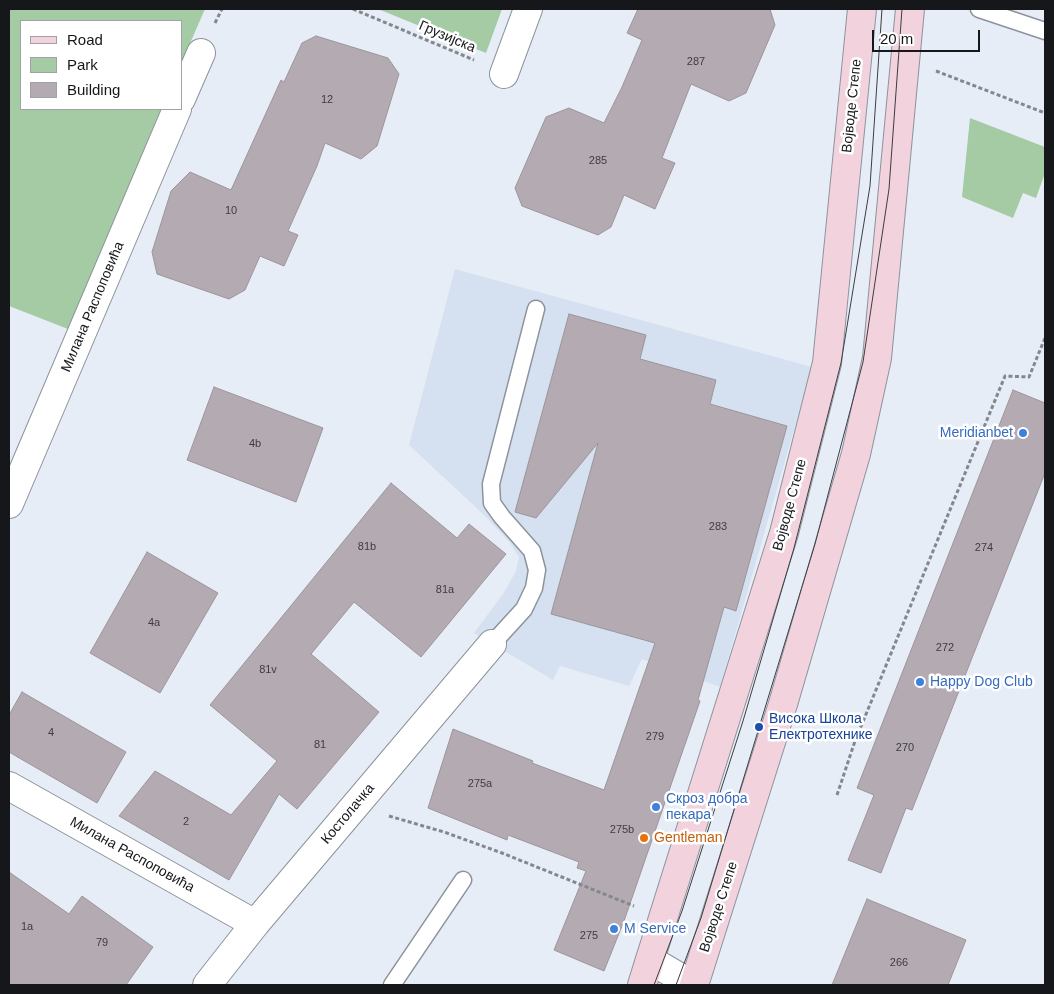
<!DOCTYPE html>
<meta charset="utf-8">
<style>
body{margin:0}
#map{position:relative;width:1054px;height:994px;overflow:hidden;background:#e7edf7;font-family:Helvetica,sans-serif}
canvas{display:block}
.frame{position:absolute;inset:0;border:10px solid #15171a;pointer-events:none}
.legend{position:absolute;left:20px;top:20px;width:162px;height:90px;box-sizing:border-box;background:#fff;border:1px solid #a1a2a3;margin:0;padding:6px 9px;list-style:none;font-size:15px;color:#15171a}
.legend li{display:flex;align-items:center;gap:10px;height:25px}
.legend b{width:25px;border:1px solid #a1a2a3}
.scale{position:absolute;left:872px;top:30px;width:108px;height:22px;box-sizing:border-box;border:2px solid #15171a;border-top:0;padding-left:6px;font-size:15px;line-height:18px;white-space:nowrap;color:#15171a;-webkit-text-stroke:4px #fff;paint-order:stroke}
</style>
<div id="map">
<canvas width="1054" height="994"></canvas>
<div class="frame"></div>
<ul class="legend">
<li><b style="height:6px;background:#f2d2dd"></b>Road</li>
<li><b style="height:14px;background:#a4cba3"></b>Park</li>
<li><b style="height:14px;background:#b4abb2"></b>Building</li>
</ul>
<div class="scale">20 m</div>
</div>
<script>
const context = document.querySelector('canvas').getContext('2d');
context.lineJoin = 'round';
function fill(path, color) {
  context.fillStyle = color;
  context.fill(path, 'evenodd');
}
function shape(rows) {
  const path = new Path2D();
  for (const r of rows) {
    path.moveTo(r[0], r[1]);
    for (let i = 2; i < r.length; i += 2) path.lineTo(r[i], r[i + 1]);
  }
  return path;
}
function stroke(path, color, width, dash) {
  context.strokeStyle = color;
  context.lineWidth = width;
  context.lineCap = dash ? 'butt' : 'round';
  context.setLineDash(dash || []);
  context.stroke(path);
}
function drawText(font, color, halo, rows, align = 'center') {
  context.font = font + ' Helvetica,sans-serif';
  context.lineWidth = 5;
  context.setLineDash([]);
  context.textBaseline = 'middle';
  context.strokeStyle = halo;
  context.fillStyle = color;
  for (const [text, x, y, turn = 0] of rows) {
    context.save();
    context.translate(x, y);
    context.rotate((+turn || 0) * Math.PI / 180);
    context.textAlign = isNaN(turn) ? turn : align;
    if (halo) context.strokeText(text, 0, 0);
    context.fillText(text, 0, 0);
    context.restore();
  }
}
const built = shape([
 [455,269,812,367,720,687,642,659,629,686,560,666,553,680,474,633,503,594,516,571,519,557,510,543,486,517,409,445]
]);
const green = shape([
 [9,9,205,9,181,64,181,21,21,21,21,109,162,109,68,329,9,306],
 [378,9,502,9,486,53],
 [970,118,1045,147,1045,173,1036,198,1023,193,1013,218,962,197]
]);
const building = shape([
 [638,9,770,9,775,25,746,93,729,101,691,84,662,158,675,163,655,209,624,195,611,227,598,235,522,206,515,188,546,117,569,108,604,123,622,87,642,40,627,33,638,9],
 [316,36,388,58,399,74,377,146,361,159,325,143,317,166,288,231,298,235,284,266,260,256,245,290,229,299,157,274,152,252,171,191,190,172,231,190,281,80,284,82,302,43,316,36],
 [569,314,646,335,640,359,716,380,710,404,787,426,736,611,724,607,698,700,700,701,624,921,604,971,554,950,586,871,577,868,579,862,508,835,507,840,428,808,453,729,533,761,532,763,604,790,655,643,551,614,598,443,536,518,515,512,569,314],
 [214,387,323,428,296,502,187,460,214,387],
 [1013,390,1045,403,1045,473,912,810,906,808,881,873,848,860,874,795,857,788,1013,390],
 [391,483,457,538,469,524,506,554,421,657,354,602,311,654,379,712,297,809,279,794,229,880,119,816,155,771,231,815,277,761,210,705,391,483],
 [147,552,218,593,160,693,90,653,147,552],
 [22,692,126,752,97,803,9,752,9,715,22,692],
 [9,872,69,914,82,896,153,947,126,985,9,985,9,872],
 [867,899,966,940,948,985,832,985,867,899]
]);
const path = shape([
 [353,9,474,60],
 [215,23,222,9],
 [936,71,1045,113],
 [837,795,855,741,1005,376,1029,377,1045,338],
 [389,816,444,832,502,853,634,906]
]);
const service = shape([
 [979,9,1045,31],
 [492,644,524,609,534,588,537,570,532,551,502,517,492,503,491,484,536,309],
 [392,985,463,880]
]);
const minor = shape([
 [504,74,528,9],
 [181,99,201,53],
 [9,504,177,109],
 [9,786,255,924],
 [650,960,693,985],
 [207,985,255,924,492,644]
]);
const secondary = shape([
 [642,985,784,533,827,363,862,9],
 [694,985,783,704,856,454,877,358,910,9]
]);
const tram = shape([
 [654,985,682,911,743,721,794,548,841,363,870,186,882,9],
 [676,985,701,918,815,544,863,362,889,189,902,9]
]);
const markers = [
 [1023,433,5,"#3f7fe0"],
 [920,682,5,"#3f7fe0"],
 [759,727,5,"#1a4fb4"],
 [656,807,5,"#3f7fe0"],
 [644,838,5,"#e8710a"],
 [614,929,5,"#3f7fe0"]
];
const numberNames = [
 ["287",696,62],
 ["12",327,100],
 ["285",598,161],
 ["10",231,211],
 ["4b",255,444],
 ["283",718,527],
 ["81b",367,547],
 ["274",984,548],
 ["81a",445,590],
 ["4a",154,623],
 ["272",945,648],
 ["81v",268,670],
 ["4",51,733],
 ["279",655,737],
 ["81",320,745],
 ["270",905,748],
 ["275a",480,784],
 ["2",186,822],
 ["275b",622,830],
 ["1a",27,927],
 ["275",589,936],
 ["79",102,943],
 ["266",899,963]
];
const streetNames = [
 ["Грузијска",447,37,23],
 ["Војводе Степе",852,106,-84],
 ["Милана Распоповића",93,307,-67],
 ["Војводе Степе",790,505,-75],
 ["Костолачка",348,814,-50],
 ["Милана Распоповића",132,855,29],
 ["Војводе Степе",719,907,-72]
];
const shopNames = [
 ["Meridianbet",1013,433,"right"],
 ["Happy Dog Club",930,682],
 ["Скроз добра",666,799],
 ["пекара",666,815],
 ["M Service",624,929]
];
const transitNames = [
 ["Висока Школа",769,719],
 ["Електротехнике",769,735]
];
const foodNames = [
 ["Gentleman",654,838]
];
fill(built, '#d5e1f0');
fill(green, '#a4cba3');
fill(building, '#b4abb2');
stroke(building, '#9d949b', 1);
stroke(service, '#8d939b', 19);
stroke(minor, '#8d939b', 30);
stroke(secondary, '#8d939b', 30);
stroke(path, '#83878e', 3, [4, 2.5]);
stroke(service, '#fff', 16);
stroke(minor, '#fff', 28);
stroke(secondary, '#f2d2dd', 28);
stroke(tram, '#3b3e42', 1);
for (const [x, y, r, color] of markers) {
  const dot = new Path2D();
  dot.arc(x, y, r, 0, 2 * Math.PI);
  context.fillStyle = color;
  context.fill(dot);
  stroke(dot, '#fff', 2);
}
drawText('11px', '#3d3c40', null, numberNames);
drawText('14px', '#15171a', '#fff', streetNames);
drawText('14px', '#366cbe', '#fff', shopNames, 'left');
drawText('14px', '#164399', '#fff', transitNames, 'left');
drawText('14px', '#c56008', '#fff', foodNames, 'left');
</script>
